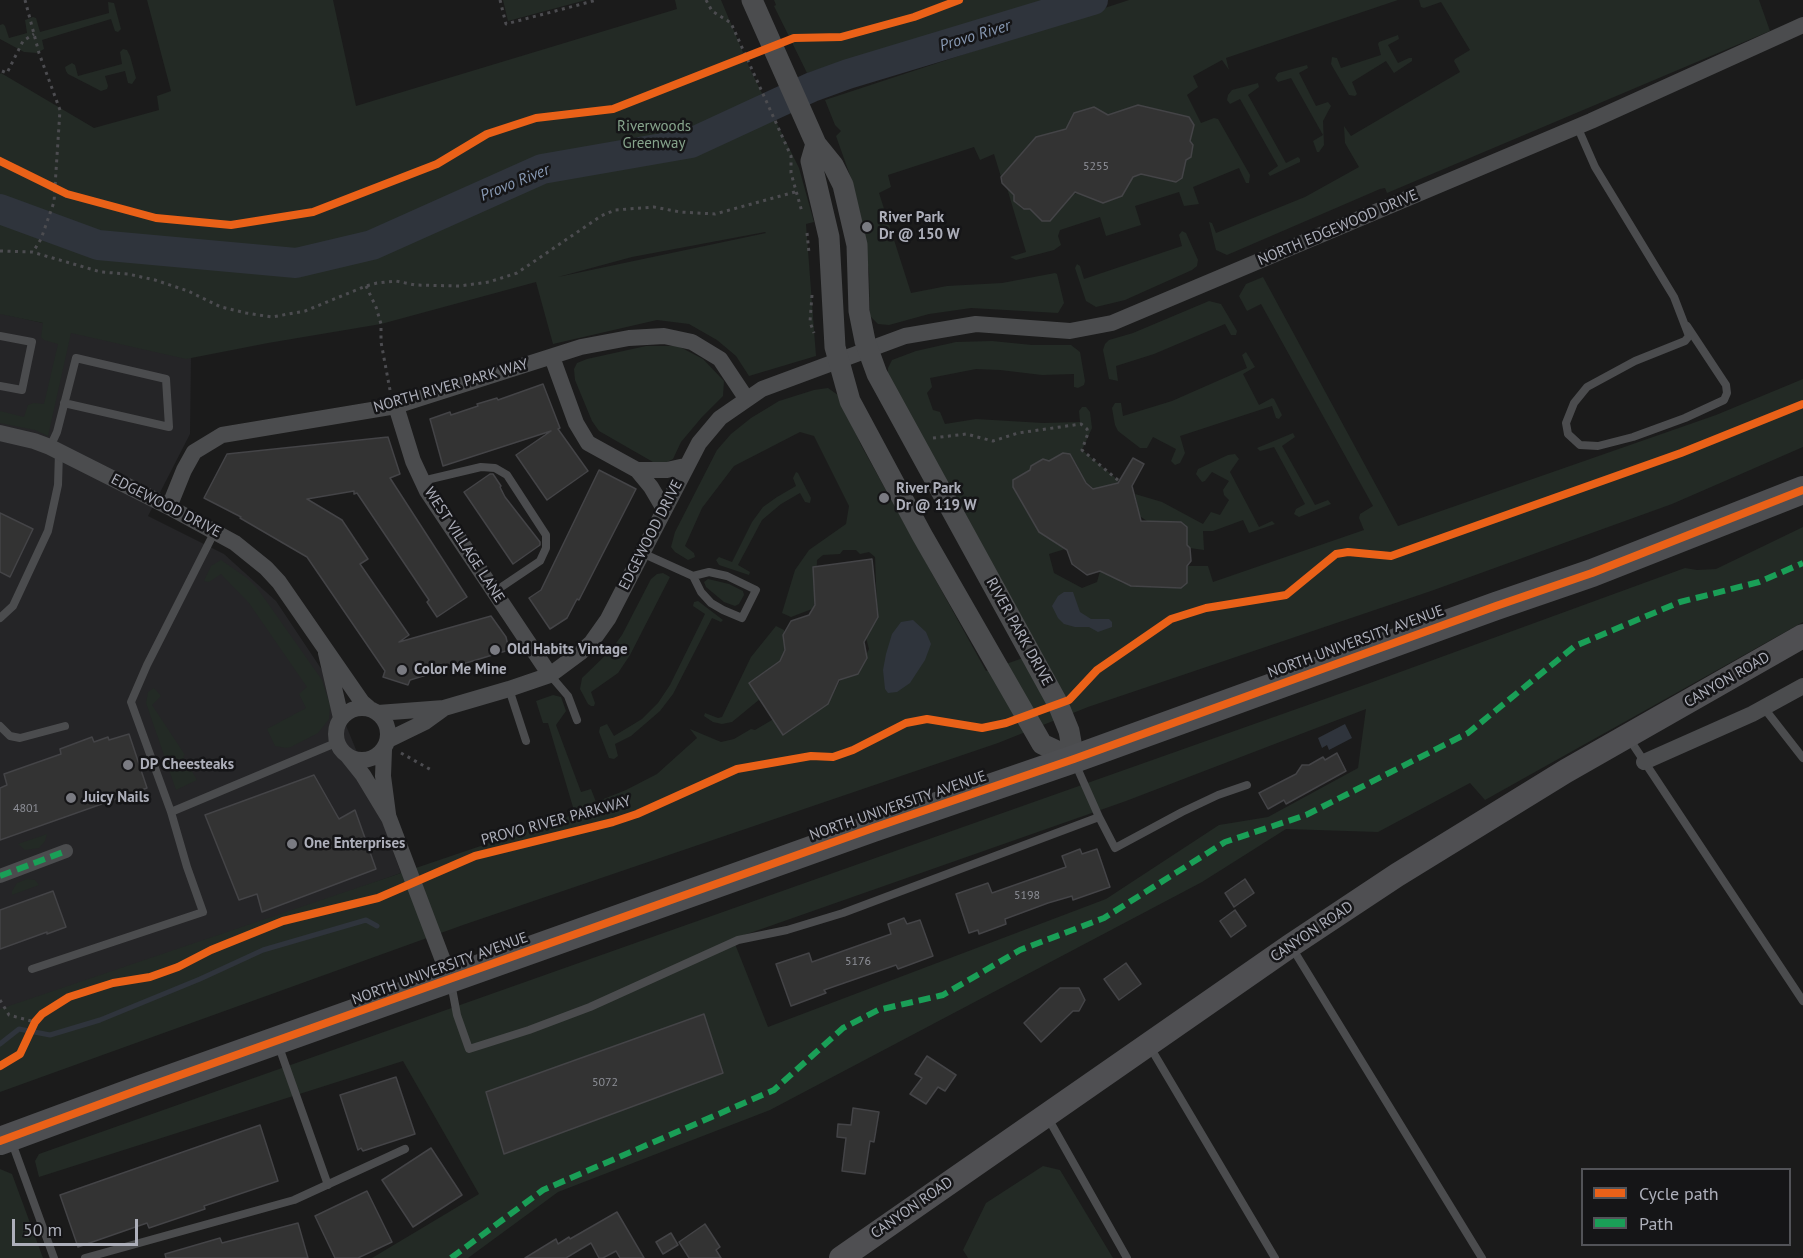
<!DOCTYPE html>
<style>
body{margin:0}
#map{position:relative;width:1803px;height:1258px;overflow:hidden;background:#1b1b1b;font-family:"PT Sans",sans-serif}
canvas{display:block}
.legend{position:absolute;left:1581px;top:1168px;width:210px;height:78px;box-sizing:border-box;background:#151517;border:2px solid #525358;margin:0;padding:8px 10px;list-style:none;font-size:18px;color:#adafba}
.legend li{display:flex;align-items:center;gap:12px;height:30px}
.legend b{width:30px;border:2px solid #525358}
.scale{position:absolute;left:12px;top:1219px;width:126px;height:27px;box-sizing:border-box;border:3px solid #adafba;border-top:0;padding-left:8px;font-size:18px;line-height:21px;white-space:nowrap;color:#adafba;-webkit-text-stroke:4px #151517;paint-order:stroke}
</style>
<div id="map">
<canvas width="1803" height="1258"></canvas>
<ul class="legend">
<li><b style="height:8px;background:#ea6118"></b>Cycle path</li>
<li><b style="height:8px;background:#1a9f57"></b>Path</li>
</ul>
<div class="scale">50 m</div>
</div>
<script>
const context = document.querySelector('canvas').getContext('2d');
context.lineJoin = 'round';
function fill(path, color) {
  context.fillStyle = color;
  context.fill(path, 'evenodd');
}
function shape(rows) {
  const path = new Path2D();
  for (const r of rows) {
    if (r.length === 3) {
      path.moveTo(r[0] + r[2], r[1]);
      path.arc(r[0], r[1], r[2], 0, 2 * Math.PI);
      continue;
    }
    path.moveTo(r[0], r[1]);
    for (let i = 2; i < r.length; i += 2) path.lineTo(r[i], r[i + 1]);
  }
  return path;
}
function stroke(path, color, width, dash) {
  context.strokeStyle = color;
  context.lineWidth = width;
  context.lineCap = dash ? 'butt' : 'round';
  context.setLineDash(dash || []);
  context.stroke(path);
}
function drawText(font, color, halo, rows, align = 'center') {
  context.font = font + ' "PT Sans",sans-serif';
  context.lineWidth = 5;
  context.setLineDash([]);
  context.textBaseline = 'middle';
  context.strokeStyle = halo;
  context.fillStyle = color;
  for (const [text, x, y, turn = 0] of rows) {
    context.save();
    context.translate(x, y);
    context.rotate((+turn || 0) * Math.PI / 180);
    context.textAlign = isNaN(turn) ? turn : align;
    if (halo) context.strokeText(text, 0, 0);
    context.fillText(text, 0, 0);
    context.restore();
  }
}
const built = shape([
 [0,313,191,358,190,434,148,516,224,554,276,601,326,676,363,767,401,873,0,1017]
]);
const green = shape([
 [147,0,333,0,356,106,677,9,675,0,721,0,750,69,799,168,814,222,806,224,816,356,749,376,736,356,717,340,689,324,657,320,553,344,536,282,381,324,268,343,186,359,71,333,48,436,35,430,0,423,0,411,24,417,28,405,34,403,44,404,58,344,44,340,41,337,43,323,0,314,0,74,1,73,94,128,159,110,157,96,171,91],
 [765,232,766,233,558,277,632,257],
 [503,0,586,0,508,21],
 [774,0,1046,0,807,73,774,6,776,5],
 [1129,0,1398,0,1226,58,1229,70,1222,60,1193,76,1198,87,1187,95,1201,123,1214,118,1218,119,1250,175,1249,183,1246,183,1239,168,1193,187,1199,204,1184,206,1179,192,1135,206,1141,225,1106,236,1100,217,1060,230,1058,236,1061,245,1054,250,1016,260,1010,257,1026,252,1007,188,1014,195,1014,201,1023,209,1030,209,1042,221,1073,194,1087,191,1103,202,1122,196,1129,184,1127,178,1141,174,1176,182,1186,160,1191,157,1193,145,1190,141,1193,125,1189,117,1138,105,1108,115,1094,107,1074,113,1066,129,1036,137,1001,177,994,154,980,160,974,147,888,175,891,187,879,193,911,293,947,286,1002,283,1055,273,1057,274,1064,303,1058,313,971,308,929,314,889,325,878,324,870,316,869,273,863,227,852,181,836,136,841,131,835,125,825,100],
 [1419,0,1759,0,1770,31,1387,193,1385,188,1380,189,1227,255,1216,250,1209,222,1212,223,1216,233,1305,197,1359,167,1345,143,1344,126,1351,136,1460,72,1454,61,1455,59,1470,50,1441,2,1424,8,1421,7],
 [108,2,114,3,121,29,118,32,115,31,111,19,42,40,44,49,37,53,24,52,0,39,0,25,3,24,5,26,9,38,27,33,25,20,33,17,36,18,40,32,109,13],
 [1398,35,1399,39,1388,45,1398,63,1409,58,1412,58,1412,61,1394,73,1386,61,1352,82,1357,94,1355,96,1349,95,1331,64,1332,57,1337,58,1341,68,1381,55,1378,44,1379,42],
 [123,49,127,50,130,56,136,78,132,84,128,83,125,71,105,76,108,86,107,89,101,91,68,74,66,71,65,67,72,63,75,65,78,76,122,64,120,52],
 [1307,65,1308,68,1299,73,1316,106,1328,102,1331,106,1323,121,1324,145,1319,152,1317,152,1313,141,1323,135,1291,78,1278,82,1275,78,1278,73],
 [1258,83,1259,87,1248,95,1286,163,1298,157,1300,159,1300,162,1270,176,1268,173,1278,166,1240,99,1230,104,1227,100,1228,95,1232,90],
 [1182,231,1186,233,1198,260,1197,266,1192,270,1125,300,1096,307,1086,301,1075,268,1077,264,1080,266,1084,279,1182,246,1179,235],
 [1263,277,1398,526,1716,415,1803,379,1803,447,1672,504,1431,591,1088,707,998,743,463,925,0,1092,0,1009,575,814,548,723,543,723,536,701,553,695,561,697,566,711,556,725,581,792,591,789,596,802,626,790,657,774,697,738,690,729,721,742,734,739,751,729,755,730,777,717,789,727,829,702,844,673,860,667,869,649,865,634,877,608,875,557,869,552,860,554,856,550,843,550,840,554,823,555,817,560,815,604,812,609,791,617,782,613,795,570,809,550,846,524,849,506,814,436,800,432,734,466,702,508,685,546,694,553,695,557,688,560,675,552,671,547,675,532,717,450,731,434,751,418,779,401,814,390,828,388,838,395,861,445,986,671,1040,652,888,376,888,368,892,360,916,351,956,342,992,341,1032,345,1071,345,1080,352,1085,381,1084,385,1078,388,1074,387,1074,374,1042,375,1000,370,976,369,930,378,932,387,927,393,933,410,940,412,945,424,976,419,1043,423,1080,422,1079,411,1082,407,1086,407,1090,412,1092,428,1082,450,1119,481,1118,483,1103,487,1099,493,1075,473,1078,467,1070,454,1063,453,1049,461,1043,459,1030,470,1013,480,1013,486,1020,500,1026,501,1024,507,1039,532,1047,538,1053,536,1054,542,1065,549,1049,554,1054,573,1082,588,1097,582,1100,571,1112,577,1118,575,1120,582,1131,586,1181,588,1187,582,1187,566,1208,566,1213,582,1364,530,1359,518,1360,514,1373,506,1261,304,1247,311,1239,296,1246,284],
 [1209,301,1221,304,1237,331,1236,335,1231,335,1225,324,1154,354,1116,366,1118,381,1109,379,1103,350,1105,344,1109,340,1133,333],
 [646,346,678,346,703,359,724,381,723,396,702,417,681,442,673,459,667,462,653,462,599,431,592,421,575,380,574,369,577,363,587,359],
 [1246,352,1255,367,1243,374,1259,405,1272,398,1274,399,1282,415,1279,419,1276,418,1272,406,1180,436,1185,453,1180,463,1175,465,1171,461,1176,449,1153,437,1147,448,1140,448,1118,431,1115,425,1112,408,1115,403,1121,403,1123,416,1172,401,1247,368,1242,355],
 [1293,433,1295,437,1282,446,1315,505,1328,500,1331,504,1299,517,1294,514,1296,509,1305,504,1274,447,1260,451,1257,448],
 [1235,454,1239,459,1230,472,1259,527,1272,521,1275,524,1249,533,1243,520,1213,531,1203,531,1204,550,1190,548,1187,545,1187,527,1181,522,1166,521,1163,526,1158,521,1147,521,1135,513,1138,508,1135,494,1162,502,1203,524,1211,512,1220,515,1229,500,1224,495,1223,490,1229,481,1212,472,1205,481,1202,482,1196,474,1198,469,1228,455],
 [796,472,798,473,811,498,810,503,805,502,800,493,781,504,762,520,738,565,750,572,749,575,719,565,716,560,719,557,732,562,752,522,763,507,777,497,796,486,793,478],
 [1803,527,1803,622,1485,800,1470,783,1378,832,1286,829,1202,882,770,1110,558,1192,468,1258,372,1258,479,1194,403,1061,39,1177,35,1161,39,1154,1370,683,1685,568,1697,570,1716,569],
 [1366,709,1358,768,1268,817,1219,825,1106,899,768,1027,733,939,1126,801],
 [221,560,247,578,257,588,322,680,330,705,329,719,318,733,291,747,286,748,275,746,267,729,306,708,299,694,307,687,249,603,221,574,209,582,204,581,211,566],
 [663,573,670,577,630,655,618,673,591,692,595,703,594,706,591,706,588,704,580,689,582,678,611,650,622,635,651,579,657,574],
 [708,579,729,584,743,591,744,595,739,604,735,606,724,602,706,587,704,582],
 [698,601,723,620,721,622,712,618,673,694,660,711,631,736,615,744,618,756,614,759,609,758,599,732,600,727,607,724,614,736,642,719,658,703,670,685,705,614,693,606,694,602],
 [776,626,784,630,785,650,780,661,749,683,760,699,732,722,722,724,713,722,704,716,705,713,718,718,722,717,751,657],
 [154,688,161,696,152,705,185,755,183,756,197,780,176,790,146,703,148,692],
 [47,834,45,841,39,848,25,850,18,844],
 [27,879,35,880,39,885,12,895,12,891,17,883],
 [1043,1166,1060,1170,1113,1258,968,1258,963,1250,986,1203],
 [0,1169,12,1174,43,1258,0,1258]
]);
const water = shape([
 [1064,592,1073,592,1080,612,1091,619,1109,619,1112,622,1112,627,1098,632,1089,627,1075,627,1064,624,1058,618,1052,606,1058,596],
 [913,620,926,632,931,644,925,660,910,683,897,692,888,693,885,689,883,670,886,654,892,634,901,622],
 [1345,724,1352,738,1329,750,1327,745,1322,748,1318,738]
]);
const stream = shape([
 [0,1044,19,1029,50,1035,100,1020,200,979,263,950,366,920,377,926]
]);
const river = shape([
 [0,209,98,245,296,263,372,245,542,169,691,143,812,87,848,74,1093,0]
]);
const building = shape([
 [1138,105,1189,117,1194,125,1190,141,1193,145,1191,157,1186,160,1182,178,1176,182,1141,174,1133,177,1122,196,1103,203,1075,192,1050,221,1042,221,1030,209,1024,209,1014,201,1014,195,1002,183,1001,177,1036,137,1066,129,1074,113,1094,107,1108,115,1138,105],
 [543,384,560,428,558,429,588,471,547,500,516,455,551,431,443,466,430,419,450,412,451,415,478,406,477,404,497,398,498,400,543,384],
 [388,437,400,474,390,478,467,597,437,617,427,602,429,600,357,493,354,494,354,491,307,499,342,520,368,559,360,564,409,635,399,642,491,616,506,637,509,650,410,680,408,685,383,677,385,671,307,557,240,518,241,517,204,498,227,454,388,437],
 [1063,453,1070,454,1086,483,1093,489,1118,483,1133,458,1144,464,1132,486,1141,521,1181,522,1187,527,1187,545,1190,548,1191,561,1187,566,1187,583,1181,588,1131,586,1100,571,1087,575,1072,564,1067,550,1039,532,1013,487,1013,480,1030,470,1031,466,1043,459,1049,461,1063,453],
 [599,470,636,489,579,600,577,599,567,618,550,629,529,598,541,590,599,470],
 [490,474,493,474,501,486,500,487,505,497,540,542,540,545,513,564,464,492,490,474],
 [0,513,33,529,10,577,0,572,0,513],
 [872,559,878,617,864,642,867,658,858,674,839,680,828,704,783,735,749,683,780,661,785,650,783,635,791,621,809,615,815,605,813,567,872,559],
 [129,734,147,788,0,840,0,788,7,785,4,774,61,754,60,749,92,737,94,742,108,737,109,740,129,734],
 [1337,753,1346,771,1286,804,1284,800,1268,809,1259,793,1296,774,1302,765,1309,765,1323,757,1325,760,1337,753],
 [314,775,339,819,355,810,376,869,262,912,257,894,239,900,205,815,314,775],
 [1080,849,1082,854,1097,849,1110,887,1073,900,1072,896,1048,903,1005,919,1006,924,979,934,978,930,969,933,956,894,988,883,992,893,1066,867,1062,856,1080,849],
 [1245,879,1254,893,1234,907,1225,893,1245,879],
 [53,891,66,927,47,934,47,932,0,949,0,910,53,891],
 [1235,910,1246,926,1231,937,1220,921,1235,910],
 [904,918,907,924,920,920,933,956,898,969,896,965,824,990,826,993,791,1006,776,964,809,953,812,962,891,934,888,924,904,918],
 [1126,963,1141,984,1119,1000,1104,979,1126,963],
 [1060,988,1079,988,1085,1000,1079,1011,1073,1011,1041,1042,1024,1023,1060,988],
 [704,1014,723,1073,504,1154,486,1092,704,1014],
 [927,1056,956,1075,945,1091,938,1087,926,1104,910,1094,922,1078,915,1074,927,1056],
 [396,1077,415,1134,363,1151,361,1148,358,1150,340,1095,396,1077],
 [853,1108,879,1112,874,1142,870,1141,865,1174,842,1171,846,1138,837,1137,838,1124,851,1125,853,1108],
 [260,1125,278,1181,204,1206,205,1209,149,1228,147,1223,78,1247,60,1195,260,1125],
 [431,1148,462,1195,413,1227,382,1180,431,1148],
 [367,1191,392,1242,358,1258,335,1258,315,1216,367,1191],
 [617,1212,644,1258,620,1258,616,1251,603,1258,599,1258,591,1243,566,1258,525,1258,556,1239,558,1244,569,1237,570,1239,617,1212],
 [298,1223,308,1258,166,1258,165,1254,220,1238,222,1243,298,1223],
 [705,1224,720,1247,716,1250,721,1258,689,1258,679,1242,705,1224],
 [671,1233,678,1245,663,1254,656,1242,671,1233]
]);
const path = shape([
 [25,0,39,53,60,110,54,202,41,239,33,252],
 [500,0,506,24,597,0],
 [706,0,712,11,731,23,791,156,791,173,802,212],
 [2,71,7,73,23,41,34,34],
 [807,233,809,253],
 [0,251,32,252,101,272,128,274,155,280,188,291,221,307,246,313,272,317,305,311,366,286,377,283,396,281,415,285,460,286,489,282,517,273,601,216,615,210,654,207,680,212,715,214,795,192],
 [366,286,376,307,381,324,381,342,390,390],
 [812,295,810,322,814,333],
 [933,438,966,434,993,441,1018,433,1081,424,1087,429,1088,433,1082,450,1119,481],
 [401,753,433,771],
 [0,1000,9,1015,35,1022]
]);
const service = shape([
 [1577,126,1595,167,1674,297,1689,336,1685,341,1635,361,1587,387,1574,403,1566,423,1568,434,1580,445,1598,446,1633,437,1685,418,1724,400,1727,393,1726,385,1687,326],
 [0,336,32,342,22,390,0,386],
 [50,447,57,432,76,358,166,379,169,427,64,403],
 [422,481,481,467,495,468,507,475,546,535,546,548,540,561,494,592],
 [642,553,693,576,709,572,727,576,756,590,742,618,723,610,711,603,701,592,693,576],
 [0,618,13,606,48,531,58,485,59,452],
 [550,675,568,696,577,720],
 [509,689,526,741],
 [1764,708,1803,758],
 [0,726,10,736,20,738,65,726],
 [1628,737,1803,1001],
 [171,812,338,742],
 [1099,817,1115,848,1182,812,1218,795,1247,785],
 [1291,946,1482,1258],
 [32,969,203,912,187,867,171,812,131,702,147,665,215,531],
 [451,983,457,1015,469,1049,529,1030,590,1007,738,940,787,930,843,913,1099,817,1075,763],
 [278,1044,328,1185],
 [1150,1047,1275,1258],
 [1048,1118,1127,1258],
 [11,1140,54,1258],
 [85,1258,294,1200,405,1149]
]);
const pedestrian = shape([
 [0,876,66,851]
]);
const minor = shape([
 [552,357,576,423,588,443,637,470,651,487,664,509],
 [396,406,413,461,427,491,550,675],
 [0,433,34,441,50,447,169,507,235,543,266,568,279,582,362,702,369,708],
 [637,470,667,470,685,466],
 [169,507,184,470,194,452,222,435,396,406,581,347,629,338,664,336,692,342,720,359,746,398],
 [326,653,341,718],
 [362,734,26],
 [378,713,444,708,509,689,550,675,581,652,591,643,608,619,699,443,720,418,762,389,905,336,976,324,1070,331,1112,323,1591,121,1803,25],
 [388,740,425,722,443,709],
 [384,750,383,776,388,814],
 [347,755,363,775,389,818,450,979],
 [1644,762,1752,714,1803,686]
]);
const tertiary = shape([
 [752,0,816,144,833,165,843,185,857,245,859,311,865,341,877,374,1058,704,1069,731,1074,759],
 [816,144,811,161,829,237,835,347,850,401,922,535,1042,744,1074,759]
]);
const secondary = shape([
 [841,1258,1290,946,1397,875,1566,771,1803,636]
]);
const trunk = shape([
 [0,1141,141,1089,873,828,1074,759,1496,606,1592,573,1803,490]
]);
const quiet = shape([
 [0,876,66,851],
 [451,1258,543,1190,774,1090,843,1028,878,1010,943,995,1020,950,1104,918,1225,842,1306,815,1468,733,1575,646,1680,602,1759,582,1803,563]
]);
const cycleway = shape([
 [0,161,67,194,156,218,231,225,313,212,437,164,487,134,536,118,613,109,794,38,841,37,914,17,959,0],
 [0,1066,20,1054,35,1022,42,1014,69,997,113,983,150,977,178,967,211,950,283,921,378,898,475,856,613,822,637,814,737,769,811,756,833,757,853,750,906,723,927,719,982,728,1006,723,1069,700,1097,670,1171,619,1206,608,1286,595,1336,554,1348,552,1391,556,1681,453,1803,404],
 [0,1141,141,1089,873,828,1074,759,1496,606,1592,573,1803,490]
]);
const markers = [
 [867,227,6,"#7a7b82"],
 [884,498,6,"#7a7b82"],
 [495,650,6,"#7a7b82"],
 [402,670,6,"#7a7b82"],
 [128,765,6,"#7a7b82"],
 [71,798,6,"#7a7b82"],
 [292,844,6,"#7a7b82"]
];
const numberNames = [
 ["5255",1096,167],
 ["4801",26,809],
 ["5198",1027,896],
 ["5176",858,962],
 ["5072",605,1083]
];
const parkNames = [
 ["Riverwoods",654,127],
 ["Greenway",654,144]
];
const poiNames = [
 ["River Park",879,218],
 ["Dr @ 150 W",879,235],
 ["River Park",896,489],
 ["Dr @ 119 W",896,506],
 ["Old Habits Vintage",507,650],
 ["Color Me Mine",414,670],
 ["DP Cheesteaks",140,765],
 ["Juicy Nails",83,798],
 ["One Enterprises",304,844]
];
const streetNames = [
 ["NORTH EDGEWOOD DRIVE",1338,228,-23],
 ["NORTH RIVER PARK WAY",451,386,-16],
 ["EDGEWOOD DRIVE",166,506,27],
 ["EDGEWOOD DRIVE",651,535,-63],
 ["WEST VILLAGE LANE",464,545,57],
 ["RIVER PARK DRIVE",1019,632,61],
 ["NORTH UNIVERSITY AVENUE",1356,642,-20],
 ["CANYON ROAD",1727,680,-30],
 ["NORTH UNIVERSITY AVENUE",898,806,-19],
 ["PROVO RIVER PARKWAY",556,821,-15],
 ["CANYON ROAD",1312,932,-34],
 ["NORTH UNIVERSITY AVENUE",440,969,-20],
 ["CANYON ROAD",912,1208,-35]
];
const waterNames = [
 ["Provo River",975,36,-17],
 ["Provo River",515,183,-22]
];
fill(built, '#252527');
fill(green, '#232a25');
fill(water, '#2f343c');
stroke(stream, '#2f343c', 5);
stroke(river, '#2f343c', 30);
fill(building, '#333');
stroke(building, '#444447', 1.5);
stroke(path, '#4c4c50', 3, [3, 4.5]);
stroke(service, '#4b4c4e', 8);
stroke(pedestrian, '#4b4c4e', 14);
stroke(minor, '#4b4c4e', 16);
stroke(tertiary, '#4b4c4e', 21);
stroke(secondary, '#4f4f52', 24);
stroke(trunk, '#4d4e51', 28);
stroke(quiet, '#1a9f57', 6, [12, 6]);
stroke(cycleway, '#ea6118', 8);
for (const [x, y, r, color] of markers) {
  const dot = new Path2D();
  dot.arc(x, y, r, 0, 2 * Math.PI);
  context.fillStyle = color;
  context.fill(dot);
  stroke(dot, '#151517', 2);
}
drawText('12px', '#8e9098', null, numberNames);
drawText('15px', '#86a48c', '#151517', parkNames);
drawText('bold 15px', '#adafba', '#151517', poiNames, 'left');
drawText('15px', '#adafba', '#151517', streetNames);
drawText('italic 16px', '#8798b2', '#151517', waterNames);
</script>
